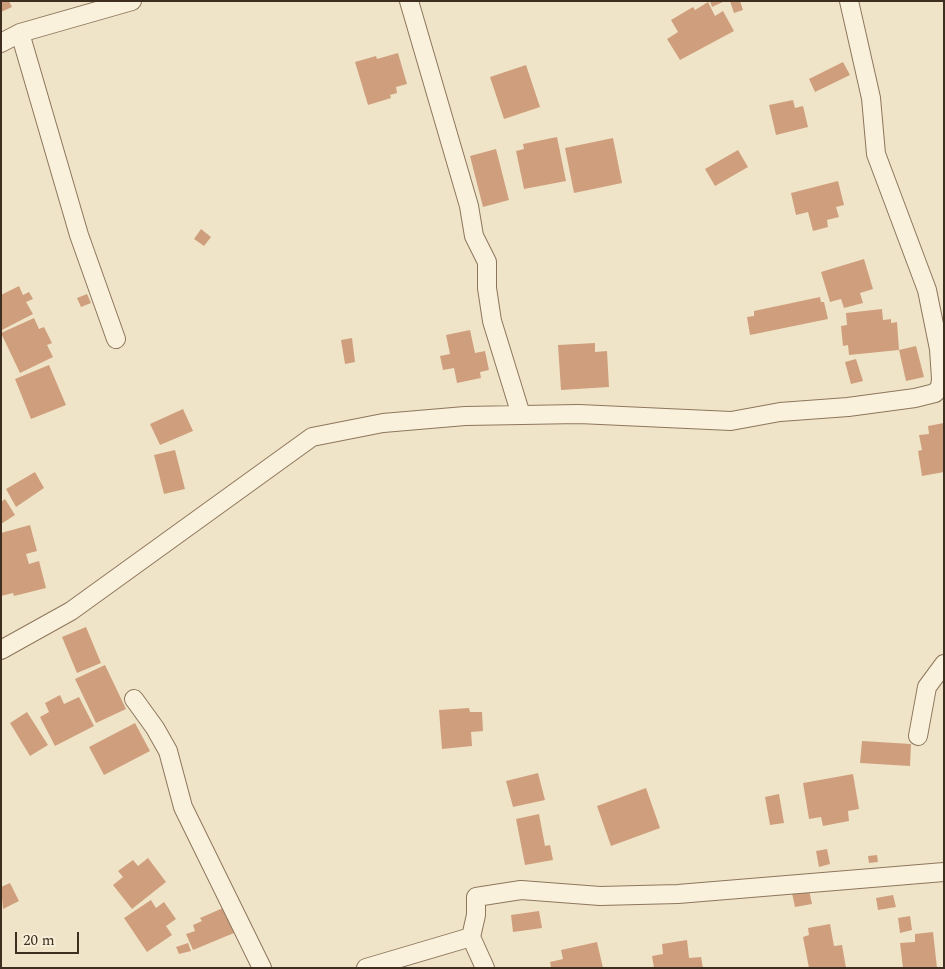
<!DOCTYPE html>
<style>
body{margin:0}
#map{position:relative;width:945px;height:969px;overflow:hidden;background:#f0e4c8;font-family:Spectral,serif}
canvas{display:block}
.frame{position:absolute;inset:0;border:2px solid #3d2e20;pointer-events:none}
.scale{position:absolute;left:15px;top:932px;width:64px;height:22px;box-sizing:border-box;border:2px solid #3d2e20;border-top:0;padding-left:6px;font-size:15px;line-height:18px;white-space:nowrap;color:#3d2e20;-webkit-text-stroke:4px #f7eed8;paint-order:stroke}
</style>
<div id="map">
<canvas width="945" height="969"></canvas>
<div class="frame"></div>
<div class="scale">20 m</div>
</div>
<script>
const context = document.querySelector('canvas').getContext('2d');
context.lineJoin = 'round';
function fill(path, color) {
  context.fillStyle = color;
  context.fill(path, 'evenodd');
}
function shape(rows) {
  const path = new Path2D();
  for (const r of rows) {
    path.moveTo(r[0], r[1]);
    for (let i = 2; i < r.length; i += 2) path.lineTo(r[i], r[i + 1]);
  }
  return path;
}
function stroke(path, color, width, dash) {
  context.strokeStyle = color;
  context.lineWidth = width;
  context.lineCap = dash ? 'butt' : 'round';
  context.setLineDash(dash || []);
  context.stroke(path);
}
const building = shape([
 [1,1,9,1,12,7,1,12],
 [710,1,725,1,712,7],
 [730,1,740,1,743,10,734,13],
 [708,2,715,16,723,11,734,31,680,60,667,39,678,32,671,20,693,7,695,10],
 [398,53,407,84,396,87,397,93,390,95,391,98,368,105,355,62,376,56,377,59],
 [843,62,850,75,815,92,809,79],
 [526,65,540,107,504,119,490,77],
 [793,100,795,108,803,106,808,127,776,135,769,105],
 [557,137,566,181,524,189,516,151,524,149,523,144],
 [613,138,622,183,574,193,565,148],
 [496,149,509,200,483,207,470,156],
 [738,150,748,167,715,186,705,169],
 [838,181,844,205,836,207,839,217,827,220,828,227,813,231,808,212,796,215,791,193],
 [201,229,211,237,204,246,194,239],
 [864,259,873,289,860,293,863,303,844,308,841,299,830,302,821,272],
 [19,286,23,295,29,292,33,299,26,302,33,314,2,330,1,295],
 [87,294,91,303,81,307,77,298],
 [820,297,821,302,824,302,828,319,750,335,747,317,754,316,754,311],
 [882,309,883,320,891,319,891,323,897,322,899,350,849,355,848,345,843,346,841,326,847,325,846,313],
 [34,318,39,329,44,327,52,343,47,345,53,357,20,373,1,333],
 [470,330,475,353,485,351,489,370,480,372,481,378,457,383,454,368,443,370,440,356,450,354,446,335],
 [352,338,355,362,345,364,341,340],
 [595,343,595,352,607,351,609,387,561,390,558,345],
 [916,346,924,377,906,381,899,350],
 [856,359,863,381,851,384,845,362],
 [49,365,66,405,31,419,15,379],
 [183,409,193,431,160,445,150,424],
 [944,423,944,472,922,476,918,451,922,450,919,435,929,434,928,426],
 [175,450,185,489,164,494,154,455],
 [35,472,44,488,16,507,6,489],
 [5,499,15,515,1,524,1,502],
 [30,525,37,551,26,554,29,564,39,561,46,588,14,596,13,593,1,596,1,533],
 [86,627,101,663,77,673,62,637],
 [105,665,126,709,96,723,75,679],
 [60,695,64,704,79,697,94,726,55,746,40,717,49,712,45,703],
 [469,708,470,712,482,712,483,731,471,732,472,746,442,749,439,710],
 [27,712,48,745,30,756,10,723],
 [135,723,150,751,104,775,89,747],
 [862,741,911,744,910,766,860,763],
 [538,773,545,800,513,807,506,781],
 [853,774,859,809,848,811,849,821,823,826,821,817,809,819,803,783],
 [646,788,660,828,611,846,597,806],
 [779,794,784,823,770,825,765,797],
 [539,814,545,846,550,845,553,860,525,865,516,819],
 [827,849,830,864,819,867,816,851],
 [877,855,878,862,869,863,868,856],
 [148,858,166,882,132,909,113,885,123,877,118,871,133,860,138,866],
 [10,883,19,901,3,909,1,887],
 [809,890,812,904,795,907,792,893],
 [893,895,896,907,878,910,876,898],
 [151,900,156,908,164,902,176,919,166,926,172,935,147,952,124,918],
 [223,908,234,933,193,950,186,934,195,931,193,925,202,921,200,918],
 [539,911,542,928,513,932,511,915],
 [910,916,912,930,900,933,898,918],
 [830,924,834,946,842,945,846,968,809,968,803,937,809,935,808,928],
 [933,932,937,968,903,968,900,943,915,942,915,934],
 [687,940,689,958,701,957,703,968,654,968,652,956,663,954,662,944],
 [597,942,603,968,551,968,550,962,563,959,561,950],
 [188,943,191,951,179,954,176,947]
]);
const street = shape([
 [409,1,469,206,474,236,487,262,487,288,492,321,521,415],
 [20,33,79,235,116,339],
 [1,43,20,33,132,1],
 [1,650,71,611,312,437,383,423,465,416,579,414,731,421,780,412,848,407,915,398,935,393,940,387,941,379,939,349,927,290,876,154,871,98,849,1],
 [134,699,155,728,168,751,183,807,262,968],
 [918,736,927,687,944,664],
 [471,937,485,968],
 [366,968,471,937,476,915,476,897,521,890,600,896,678,894,944,872]
]);
fill(building, '#cf9f7d');
stroke(street, '#8d765c', 20);
stroke(street, '#faf1dc', 18);
</script>
